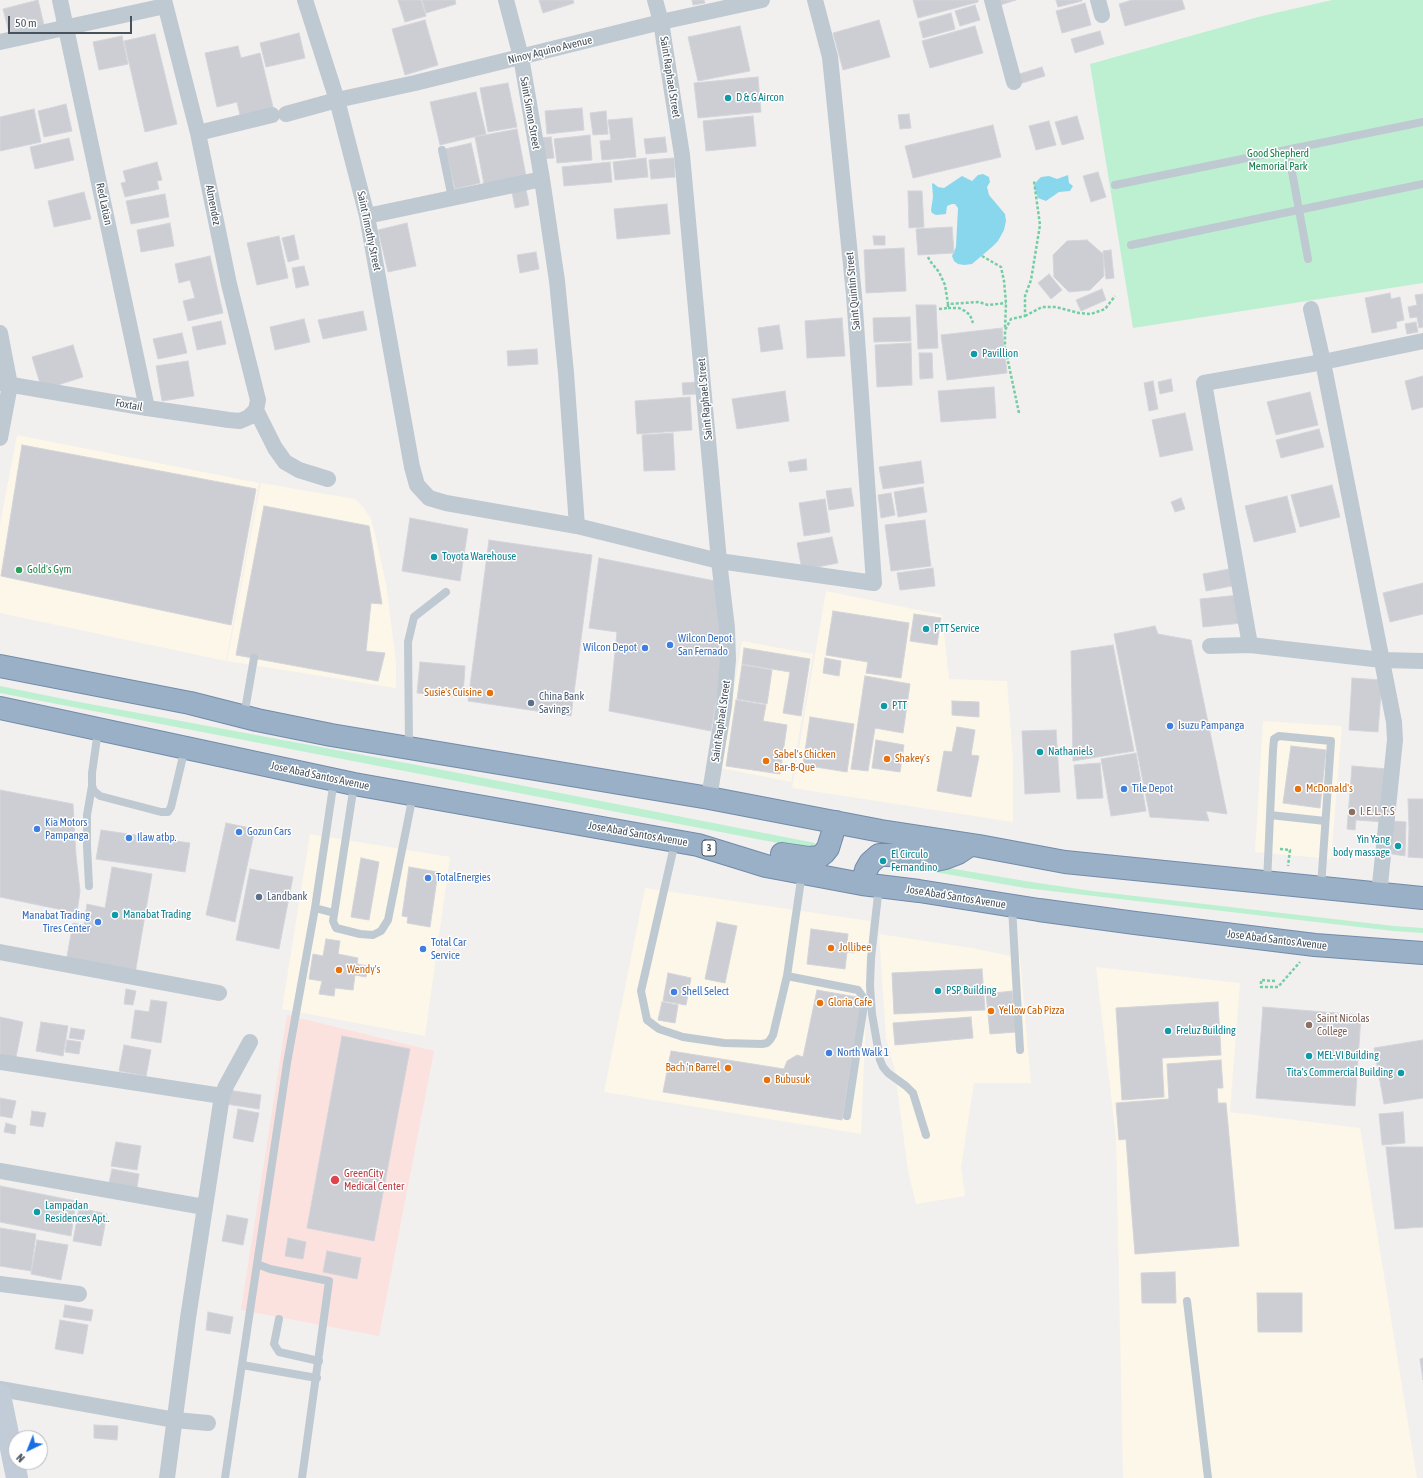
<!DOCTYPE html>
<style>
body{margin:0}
#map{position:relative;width:1423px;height:1478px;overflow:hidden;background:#f2efef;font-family:"Asap Condensed",sans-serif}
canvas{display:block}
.north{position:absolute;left:8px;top:1430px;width:40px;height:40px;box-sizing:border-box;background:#fff;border:1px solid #b5babe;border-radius:50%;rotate:223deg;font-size:11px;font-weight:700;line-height:16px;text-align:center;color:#47525d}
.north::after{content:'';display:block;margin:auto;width:14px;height:18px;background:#166de4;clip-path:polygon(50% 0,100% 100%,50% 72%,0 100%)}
.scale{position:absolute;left:8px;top:16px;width:124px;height:18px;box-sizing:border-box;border:2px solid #47525d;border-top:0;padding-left:5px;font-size:12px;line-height:14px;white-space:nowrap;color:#47525d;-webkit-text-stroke:3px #fff;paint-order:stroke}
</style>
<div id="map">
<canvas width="1423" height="1478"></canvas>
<div class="north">N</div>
<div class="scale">50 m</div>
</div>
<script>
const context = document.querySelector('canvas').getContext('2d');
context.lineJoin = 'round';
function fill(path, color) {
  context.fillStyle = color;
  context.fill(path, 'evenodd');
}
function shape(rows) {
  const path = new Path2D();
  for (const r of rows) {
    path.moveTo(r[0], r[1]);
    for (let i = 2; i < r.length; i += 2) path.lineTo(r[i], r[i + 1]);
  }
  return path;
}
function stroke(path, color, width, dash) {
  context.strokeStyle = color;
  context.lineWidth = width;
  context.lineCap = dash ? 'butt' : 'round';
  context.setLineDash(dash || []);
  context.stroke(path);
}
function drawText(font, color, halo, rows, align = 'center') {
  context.font = font + ' "Asap Condensed",sans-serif';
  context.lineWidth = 3;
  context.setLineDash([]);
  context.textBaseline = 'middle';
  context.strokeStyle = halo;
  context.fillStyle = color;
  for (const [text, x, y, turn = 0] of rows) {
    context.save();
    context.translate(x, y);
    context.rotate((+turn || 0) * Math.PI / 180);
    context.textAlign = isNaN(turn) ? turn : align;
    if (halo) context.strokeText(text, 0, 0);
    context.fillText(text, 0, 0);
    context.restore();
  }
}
const commercial = shape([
 [17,435,259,483,226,661,0,613,0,524],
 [261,483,355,499,364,508,371,519,375,534,386,584,396,662,396,688,227,661],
 [826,591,942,615,949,679,1007,681,1013,759,1013,822,792,788],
 [742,641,813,654,791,782,721,768],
 [1263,721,1342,726,1331,859,1255,852],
 [310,834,450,857,425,1036,282,1009],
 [645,888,870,921,861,1134,604,1092],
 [879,934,972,948,1020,958,1031,1083,974,1083,961,1167,965,1196,916,1204,908,1171,895,1071,886,1038],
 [1096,967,1240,983,1230,1112,1360,1128,1417,1478,1123,1478,1116,1138]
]);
const medical = shape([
 [287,1015,434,1051,379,1336,241,1310]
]);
const green = shape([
 [1332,0,1423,0,1423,283,1133,328,1090,64,1262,16],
 [0,686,74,701,438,769,815,843,814,850,0,693],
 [890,864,943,867,1025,881,1092,891,1394,926,1423,928,1423,933,1393,931,1025,888]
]);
const water = shape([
 [983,174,989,177,990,182,987,187,989,195,1005,214,1006,221,1004,230,998,241,992,247,972,264,964,265,958,264,954,261,952,256,956,247,958,208,955,204,952,204,947,206,946,214,936,215,932,213,931,210,933,197,932,184,933,183,938,187,944,188,962,176,972,181,978,175],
 [1068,175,1069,183,1073,186,1070,191,1059,192,1046,201,1038,198,1034,186,1037,181,1041,177,1049,176,1057,179]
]);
const building = shape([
 [38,0,44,25,9,33,3,9,38,0],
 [398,0,421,0,426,16,405,22,398,0],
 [422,0,455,0,456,4,426,13,422,0],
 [539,0,573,0,574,3,543,13,539,0],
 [692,0,704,0,705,3,693,5,692,0],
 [913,0,978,0,978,2,918,18,913,0],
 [995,0,1016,0,997,6,995,0],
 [1056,0,1082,0,1082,1,1058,7,1056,0],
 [1132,0,1182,0,1185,9,1125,26,1119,4,1132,0],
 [1085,3,1091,25,1062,33,1056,11,1085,3],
 [975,5,980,20,960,26,955,11,975,5],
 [951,13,955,29,923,38,919,22,951,13],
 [425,20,438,65,405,75,392,29,425,20],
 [879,20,890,57,843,70,833,33,879,20],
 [740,26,750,71,698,81,688,37,740,26],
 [975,26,983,53,930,68,922,41,975,26],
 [1100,31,1104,44,1075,53,1071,39,1100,31],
 [299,33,305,58,266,67,260,43,299,33],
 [155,34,177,124,145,132,124,41,155,34],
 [122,36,128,64,99,70,93,42,122,36],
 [238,46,241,58,260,53,273,107,240,115,237,102,217,107,205,53,238,46],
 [1042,67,1045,76,1019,84,1016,75,1042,67],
 [758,77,761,112,698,118,694,83,758,77],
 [508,83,517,127,488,132,480,88,508,83],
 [476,92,486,134,440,145,430,102,476,92],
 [66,104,72,131,44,137,38,111,66,104],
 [582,108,584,130,547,134,545,111,582,108],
 [34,109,41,142,0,151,0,117,34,109],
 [606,111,608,134,593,135,590,113,606,111],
 [909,114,911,128,900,129,898,115,909,114],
 [753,116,756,146,706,151,703,121,753,116],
 [1077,116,1084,139,1062,145,1055,122,1077,116],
 [632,118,636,157,602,160,600,141,611,140,608,120,632,118],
 [1049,121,1056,145,1036,150,1029,126,1049,121],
 [993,125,1001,157,913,178,905,146,993,125],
 [517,129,526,176,484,184,475,137,517,129],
 [590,135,592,160,557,163,554,139,590,135],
 [551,137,554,158,542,159,540,138,551,137],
 [665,137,667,152,646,154,644,139,665,137],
 [69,138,74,160,35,169,30,147,69,138],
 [471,143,480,183,455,189,445,149,471,143],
 [646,158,648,177,615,180,613,162,646,158],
 [674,158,675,177,651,179,649,160,674,158],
 [157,162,162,180,157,181,159,189,125,197,121,183,126,182,123,171,157,162],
 [610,162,612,182,564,186,562,167,610,162],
 [1098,172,1106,197,1091,202,1083,176,1098,172],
 [526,189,529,205,515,208,512,192,526,189],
 [908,191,922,191,924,227,909,228,908,191],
 [84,192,91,219,54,227,48,201,84,192],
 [165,194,169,217,131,224,126,201,165,194],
 [667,204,670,234,617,239,614,209,667,204],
 [170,223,174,246,141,252,137,230,170,223],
 [407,223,416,266,388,272,378,230,407,223],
 [952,227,954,253,918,255,916,229,952,227],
 [294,235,299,259,288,262,282,238,294,235],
 [279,236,288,278,257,285,247,243,279,236],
 [873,236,885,236,885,245,874,245,873,236],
 [1087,240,1103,254,1104,276,1090,290,1069,292,1054,277,1053,255,1067,241,1087,240],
 [904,248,906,291,866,293,864,250,904,248],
 [1111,250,1114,278,1106,279,1103,251,1111,250],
 [536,252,539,269,520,273,517,255,536,252],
 [210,256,223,313,188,321,183,301,195,298,190,280,179,283,175,264,210,256],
 [304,266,309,285,296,288,292,268,304,266],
 [1049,274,1062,290,1051,299,1038,283,1049,274],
 [1102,289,1106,300,1081,311,1076,300,1102,289],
 [1390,293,1391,299,1400,297,1404,320,1396,322,1397,328,1372,333,1365,298,1390,293],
 [1423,294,1423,327,1419,328,1417,317,1410,318,1408,307,1417,305,1415,295,1423,294],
 [916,305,936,305,938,348,918,349,916,305],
 [363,311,367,330,323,339,318,320,363,311],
 [910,317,911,341,874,342,873,318,910,317],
 [842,318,845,356,807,358,805,321,842,318],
 [304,319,310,342,275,350,270,327,304,319],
 [221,321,226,344,197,350,192,327,221,321],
 [1416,322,1418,332,1407,334,1405,324,1416,322],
 [779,325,783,349,761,352,758,328,779,325],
 [1002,328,1007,373,947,380,941,335,1002,328],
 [182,333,187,353,158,359,153,339,182,333],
 [911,343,912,385,877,387,875,345,911,343],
 [73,345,83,377,42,390,32,357,73,345],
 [537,349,538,364,508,366,507,351,537,349],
 [919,353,932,353,933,378,920,379,919,353],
 [188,361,194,396,162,401,156,366,188,361],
 [1423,376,1423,407,1412,410,1405,381,1423,376],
 [1171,379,1173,391,1160,394,1158,382,1171,379],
 [1153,381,1158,409,1149,411,1144,383,1153,381],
 [696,382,696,394,683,395,682,383,696,382],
 [994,387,996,418,941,422,938,391,994,387],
 [785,391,789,421,737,429,732,399,785,391],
 [1310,392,1318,425,1276,435,1267,402,1310,392],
 [690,397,692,430,637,434,635,401,690,397],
 [1185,413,1193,450,1160,457,1152,420,1185,413],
 [1319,429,1324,447,1281,458,1276,440,1319,429],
 [673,433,675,470,644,471,642,435,673,433],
 [22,445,256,489,231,625,1,576,22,445],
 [806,459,807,470,790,472,788,462,806,459],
 [921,461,924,483,883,489,879,467,921,461],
 [1332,485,1340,517,1300,527,1291,495,1332,485],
 [923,487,927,512,898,517,894,492,923,487],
 [851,488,854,506,829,510,826,491,851,488],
 [891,493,895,515,881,518,878,495,891,493],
 [1287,496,1296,532,1254,542,1245,506,1287,496],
 [1181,498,1185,509,1175,512,1171,502,1181,498],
 [825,499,830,532,804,536,799,503,825,499],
 [264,506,369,526,382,604,371,603,366,651,385,653,378,681,236,655,264,506],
 [410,518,468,529,460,581,402,571,410,518],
 [925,520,931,566,891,571,885,525,925,520],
 [832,537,838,563,802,570,797,543,832,537],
 [489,540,592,555,571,716,468,701,489,540],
 [599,558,720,582,724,658,711,731,609,711,617,632,589,628,599,558],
 [933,568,935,586,900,590,897,573,933,568],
 [1234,568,1237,585,1206,591,1203,574,1234,568],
 [1423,583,1423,614,1390,622,1383,593,1423,583],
 [1239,595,1242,623,1203,627,1200,599,1239,595],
 [833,611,909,623,901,678,866,673,868,662,826,655,833,611],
 [914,614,941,618,937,645,910,641,914,614],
 [1155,626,1158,634,1191,640,1227,814,1206,811,1209,821,1150,817,1114,634,1155,626],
 [1113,645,1134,751,1073,761,1071,651,1113,645],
 [744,648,810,659,801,716,783,713,790,672,742,664,744,648],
 [825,658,841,661,839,676,823,673,825,658],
 [420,662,465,666,463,697,417,693,420,662],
 [742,665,772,670,767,704,737,699,742,665],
 [865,676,910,684,903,733,875,728,868,771,851,769,865,676],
 [1352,678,1382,680,1378,732,1349,730,1352,678],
 [736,700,766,705,763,721,787,725,780,774,726,766,736,700],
 [952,701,979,702,979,717,952,715,952,701],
 [810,717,854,724,847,772,803,765,810,717],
 [957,727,975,730,971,755,979,756,971,797,937,791,944,751,952,752,957,727],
 [1056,730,1060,792,1025,794,1022,731,1056,730],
 [876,740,904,745,900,772,872,768,876,740],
 [1291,746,1326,750,1320,808,1283,803,1291,746],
 [1136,753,1146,811,1111,816,1101,759,1136,753],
 [1100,763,1103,798,1077,799,1074,765,1100,763],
 [1352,766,1388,769,1384,822,1356,820,1355,830,1347,829,1352,766],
 [0,790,73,804,76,855,80,891,77,913,0,897,0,790],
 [1408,799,1423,799,1423,858,1408,857,1409,828,1408,799],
 [1393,821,1406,822,1405,856,1392,854,1391,838,1393,821],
 [226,823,255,829,235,922,206,915,226,823],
 [101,830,190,843,185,872,96,859,101,830],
 [361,858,379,862,369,920,351,917,361,858],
 [112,867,152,874,135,974,66,962,73,923,84,925,87,904,105,908,112,867],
 [409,867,438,872,430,927,407,923,408,917,402,916,409,867],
 [250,869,293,877,279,949,236,940,250,869],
 [717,922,737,926,725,983,705,979,717,922],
 [811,929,848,934,847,943,855,944,854,953,847,952,845,969,807,964,811,929],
 [326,939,340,941,338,954,358,958,357,964,368,966,366,977,355,975,353,990,335,988,334,996,319,994,322,981,309,979,313,954,323,956,326,939],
 [982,969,985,1010,894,1014,892,973,982,969],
 [668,973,691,978,686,1005,663,1001,668,973],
 [126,989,136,991,133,1005,124,1004,126,989],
 [817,990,862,998,842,1120,663,1092,671,1051,784,1069,787,1061,797,1055,803,1057,817,990],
 [1012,991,1016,1032,990,1034,986,994,1012,991],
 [151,1000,167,1002,161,1043,131,1038,135,1010,149,1012,151,1000],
 [662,1002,678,1005,675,1023,658,1020,662,1002],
 [1218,1002,1221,1055,1162,1058,1164,1097,1122,1100,1116,1008,1218,1002],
 [1263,1007,1361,1015,1355,1106,1256,1098,1263,1007],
 [0,1017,23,1022,15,1062,0,1059,0,1017],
 [971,1017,973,1038,895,1045,893,1023,971,1017],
 [41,1022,68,1026,63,1056,36,1051,41,1022],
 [71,1028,85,1030,83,1040,69,1038,71,1028],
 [342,1036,410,1049,374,1241,307,1228,342,1036],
 [67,1040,81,1042,79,1054,65,1052,67,1040],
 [1423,1040,1423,1098,1384,1104,1374,1048,1423,1040],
 [124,1045,151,1050,146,1076,119,1071,124,1045],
 [1221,1060,1223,1088,1217,1088,1218,1103,1226,1103,1239,1246,1135,1254,1126,1139,1119,1140,1116,1103,1169,1099,1167,1064,1221,1060],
 [228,1090,261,1095,259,1109,226,1104,228,1090],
 [0,1098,16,1101,12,1118,0,1116,0,1098],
 [238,1109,259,1113,253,1142,233,1138,238,1109],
 [32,1111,46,1113,43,1127,30,1125,32,1111],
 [1403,1112,1405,1143,1382,1145,1379,1114,1403,1112],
 [6,1123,16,1126,15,1134,4,1132,6,1123],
 [116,1142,141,1146,137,1170,111,1166,116,1142],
 [1386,1147,1423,1147,1423,1227,1395,1229,1386,1147],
 [112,1169,139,1174,136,1194,108,1188,112,1169],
 [0,1186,76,1201,71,1236,0,1222,0,1186],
 [79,1208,107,1214,101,1246,73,1241,79,1208],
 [227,1215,248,1219,243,1245,222,1241,227,1215],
 [0,1228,36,1234,31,1271,0,1266,0,1228],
 [288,1238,306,1242,303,1259,285,1256,288,1238],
 [37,1240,68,1245,61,1280,31,1274,37,1240],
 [327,1251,361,1258,357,1279,323,1272,327,1251],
 [1175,1272,1176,1303,1142,1303,1141,1273,1175,1272],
 [1257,1293,1302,1293,1302,1332,1258,1332,1257,1293],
 [65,1305,93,1310,91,1321,63,1317,65,1305],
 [208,1312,233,1317,230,1334,206,1330,208,1312],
 [60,1320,88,1325,83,1354,55,1349,60,1320],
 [1423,1358,1423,1380,1420,1359,1423,1358],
 [94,1425,118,1426,117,1440,94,1438,94,1425]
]);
const path = shape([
 [982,256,1001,267,1004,281,1006,303,1005,329],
 [928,257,930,261,939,272,945,285,948,304,979,302,988,305,1006,303],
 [948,308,959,308,965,311,970,315,973,323],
 [939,309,948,308,948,304],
 [1025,316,1042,307,1056,307,1079,313,1091,314,1105,309,1115,296],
 [1019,413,1005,347,1005,330,1011,319,1025,316,1025,296,1031,280,1040,225,1034,181],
 [1280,849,1290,850,1288,866],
 [1275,981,1261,980,1261,987,1278,987,1300,962]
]);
const service = shape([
 [442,150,452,198],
 [1288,150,1308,259],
 [1115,185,1423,122],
 [1131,245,1423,184],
 [244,716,254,658],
 [98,731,92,773,92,786,94,791,100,796,161,812,168,812,171,807,185,748],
 [409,747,408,642,414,617,446,592],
 [354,785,333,921,336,928,360,934,373,935,381,931,388,920,413,795],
 [1270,815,1325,821],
 [675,842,641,991,647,1020,659,1029,683,1037,724,1043,762,1044,767,1043,770,1040,773,1035,787,976,802,873],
 [1267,882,1273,750,1274,739,1279,736,1331,741,1321,887],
 [89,886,87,846,87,815,92,786],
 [879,886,871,958,870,986,872,1014,880,1060,883,1067,888,1073,906,1086,913,1093,926,1135],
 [1012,907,1020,1050],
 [315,908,334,913],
 [787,976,858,990,863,997,864,1005,847,1116],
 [1187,1301,1208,1478],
 [279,1319,274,1344,279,1352,319,1361],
 [242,1365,317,1378],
 [225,1478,257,1264],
 [302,1478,329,1281,270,1269,257,1264,287,1063,315,908,334,780]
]);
const minor = shape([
 [60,0,147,408],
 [164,0,198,133,229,284,258,400,256,410],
 [305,0,337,100,367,216,412,467,417,485,429,498,446,503,577,526,719,561,874,583,854,295,830,57,815,0],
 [506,0,521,57,542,179,557,281,566,373,577,526],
 [655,0,661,22,682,155,719,561,727,628,728,659,724,706,709,798],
 [992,0,1014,82],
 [1098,0,1102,15],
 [0,42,165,6],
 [286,114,337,100,415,83,661,22,762,0],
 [198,133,272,115],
 [367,216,542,179],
 [1311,309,1323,362,1394,722,1395,740,1379,894],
 [0,333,10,385,0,438],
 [0,383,147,408,229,420,240,421,249,417,256,410],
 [256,410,275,448,285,462,299,470,328,479],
 [1250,645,1204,383,1323,362,1423,341],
 [1210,646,1250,645,1382,660,1423,661],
 [0,952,219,993],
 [0,1062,222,1096],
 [0,1171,204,1207],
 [0,1284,79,1294],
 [0,1389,175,1420,208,1423],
 [167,1478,188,1318,222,1096,226,1086,250,1042]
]);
const secondary = shape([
 [0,1395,17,1478]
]);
const trunk = shape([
 [0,666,190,703,257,720,331,735,709,798,881,831,979,846,1065,862,1423,898],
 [0,708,354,784,698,845,766,866,862,884,919,891,1039,910,1135,923,1315,945,1423,953],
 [782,854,809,858,819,857,824,853,828,848,836,822],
 [862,884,866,870,870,863,879,855,896,855,936,860,945,858,958,853,970,845]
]);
const markers = [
 [728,98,4,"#0f9aa8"],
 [974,354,4,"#0f9aa8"],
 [434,557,4,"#0f9aa8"],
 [19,570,4,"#2e9e5b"],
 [926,629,4,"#0f9aa8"],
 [670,645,4,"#3f7fe0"],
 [645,648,4,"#3f7fe0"],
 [490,693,4,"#e8710a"],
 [531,703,4,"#5c6f8a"],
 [884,706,4,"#0f9aa8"],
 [1170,726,4,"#3f7fe0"],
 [1040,752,4,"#0f9aa8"],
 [887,759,4,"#e8710a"],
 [766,761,4,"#e8710a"],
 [1124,789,4,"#3f7fe0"],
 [1298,789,4,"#e8710a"],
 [1352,812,4,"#8d6e63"],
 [37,829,4,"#3f7fe0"],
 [239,832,4,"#3f7fe0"],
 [129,838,4,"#3f7fe0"],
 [1398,846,4,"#0f9aa8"],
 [883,861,4,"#0f9aa8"],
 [428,878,4,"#3f7fe0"],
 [259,897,4,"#5c6f8a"],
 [115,915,4,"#0f9aa8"],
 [98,922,4,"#3f7fe0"],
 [831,948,4,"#e8710a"],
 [423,949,4,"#3f7fe0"],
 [339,970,4,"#e8710a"],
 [938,991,4,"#0f9aa8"],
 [674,992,4,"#3f7fe0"],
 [820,1003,4,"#e8710a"],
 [991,1011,4,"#e8710a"],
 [1309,1025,4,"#8d6e63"],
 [1168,1031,4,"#0f9aa8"],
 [829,1053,4,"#3f7fe0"],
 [1309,1056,4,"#0f9aa8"],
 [728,1068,4,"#e8710a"],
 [1401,1073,4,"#0f9aa8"],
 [767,1080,4,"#e8710a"],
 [335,1180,5,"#e0444e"],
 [37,1212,4,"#0f9aa8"]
];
const shields = [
 [709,848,14]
];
const shieldNames = [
 ["3",709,848]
];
const streetNames = [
 ["Ninoy Aquino Avenue",550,50,-14],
 ["Saint Raphael Street",670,77,81],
 ["Saint Simon Street",530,113,80],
 ["Red Latian",104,204,78],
 ["Almendez",213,205,79],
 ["Saint Timothy Street",369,231,78],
 ["Saint Quintin Street",853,291,-95],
 ["Saint Raphael Street",705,399,-95],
 ["Foxtail",129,405,10],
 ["Saint Raphael Street",721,721,-82],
 ["Jose Abad Santos Avenue",320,776,12],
 ["Jose Abad Santos Avenue",638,834,10],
 ["Jose Abad Santos Avenue",956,897,9],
 ["Jose Abad Santos Avenue",1277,940,7]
];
const cultureNames = [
 ["D & G Aircon",736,98],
 ["Pavillion",982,354],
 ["Toyota Warehouse",442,557],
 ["PTT Service",934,629],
 ["PTT",892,706],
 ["Nathaniels",1048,752],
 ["Yin Yang",1390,840,"right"],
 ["body massage",1390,853,"right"],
 ["El Circulo",891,855],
 ["Fernandino",891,868],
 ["Manabat Trading",123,915],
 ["PSP Building",946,991],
 ["Freluz Building",1176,1031],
 ["MEL-VI Building",1317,1056],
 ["Tita's Commercial Building",1393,1073,"right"],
 ["Lampadan",45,1206],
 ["Residences Apt..",45,1219]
];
const parkNames = [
 ["Good Shepherd",1278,154],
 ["Memorial Park",1278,167]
];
const leisureNames = [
 ["Gold's Gym",27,570]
];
const shopNames = [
 ["Wilcon Depot",678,639],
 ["San Fernado",678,652],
 ["Wilcon Depot",637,648,"right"],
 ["Isuzu Pampanga",1178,726],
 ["Tile Depot",1132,789],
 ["Kia Motors",45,823],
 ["Pampanga",45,836],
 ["Gozun Cars",247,832],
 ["Ilaw atbp.",137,838],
 ["TotalEnergies",436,878],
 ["Manabat Trading",90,916,"right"],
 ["Tires Center",90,929,"right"],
 ["Total Car",431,943],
 ["Service",431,956],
 ["Shell Select",682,992],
 ["North Walk 1",837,1053]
];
const foodNames = [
 ["Susie's Cuisine",482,693,"right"],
 ["Sabel's Chicken",774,755],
 ["Bar-B-Que",774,768],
 ["Shakey's",895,759],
 ["McDonald's",1306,789],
 ["Jollibee",839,948],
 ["Wendy's",347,970],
 ["Gloria Cafe",828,1003],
 ["Yellow Cab Pizza",999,1011],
 ["Bach 'n Barrel",720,1068,"right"],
 ["Bubusuk",775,1080]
];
const serviceNames = [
 ["China Bank",539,697],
 ["Savings",539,710],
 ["Landbank",267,897]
];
const educationNames = [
 ["I. E. L. T. S",1360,812],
 ["Saint Nicolas",1317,1019],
 ["College",1317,1032]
];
const healthNames = [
 ["GreenCity",344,1174],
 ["Medical Center",344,1187]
];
fill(commercial, '#fcf7e8');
fill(medical, '#fbe2df');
fill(green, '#bdf0d1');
fill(water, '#89d7ed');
fill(building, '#ccced4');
stroke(building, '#d3d5db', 1);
stroke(trunk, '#718baa', 24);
stroke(path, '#74cea3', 2.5, [3, 2]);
stroke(service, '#bfc9d1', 8);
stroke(minor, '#bfc9d1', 16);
stroke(secondary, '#c1ccd8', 22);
stroke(trunk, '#9ab0c6', 22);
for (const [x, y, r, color] of markers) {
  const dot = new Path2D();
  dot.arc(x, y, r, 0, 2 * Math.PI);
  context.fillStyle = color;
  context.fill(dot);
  stroke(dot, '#fff', 1.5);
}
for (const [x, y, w] of shields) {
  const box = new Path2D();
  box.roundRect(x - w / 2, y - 8, w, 16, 3);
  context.fillStyle = '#fff';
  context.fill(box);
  stroke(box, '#47525d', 1);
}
drawText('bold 10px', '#47525d', null, shieldNames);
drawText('11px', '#47525d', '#fff', streetNames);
drawText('11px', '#0d838f', '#fff', cultureNames, 'left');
drawText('11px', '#16804c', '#fff', parkNames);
drawText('11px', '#27864d', '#fff', leisureNames, 'left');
drawText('11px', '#366cbe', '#fff', shopNames, 'left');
drawText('11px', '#c56008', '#fff', foodNames, 'left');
drawText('11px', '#4e5e75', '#fff', serviceNames, 'left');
drawText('11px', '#785e54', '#fff', educationNames, 'left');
drawText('11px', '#be3a42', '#fff', healthNames, 'left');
</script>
